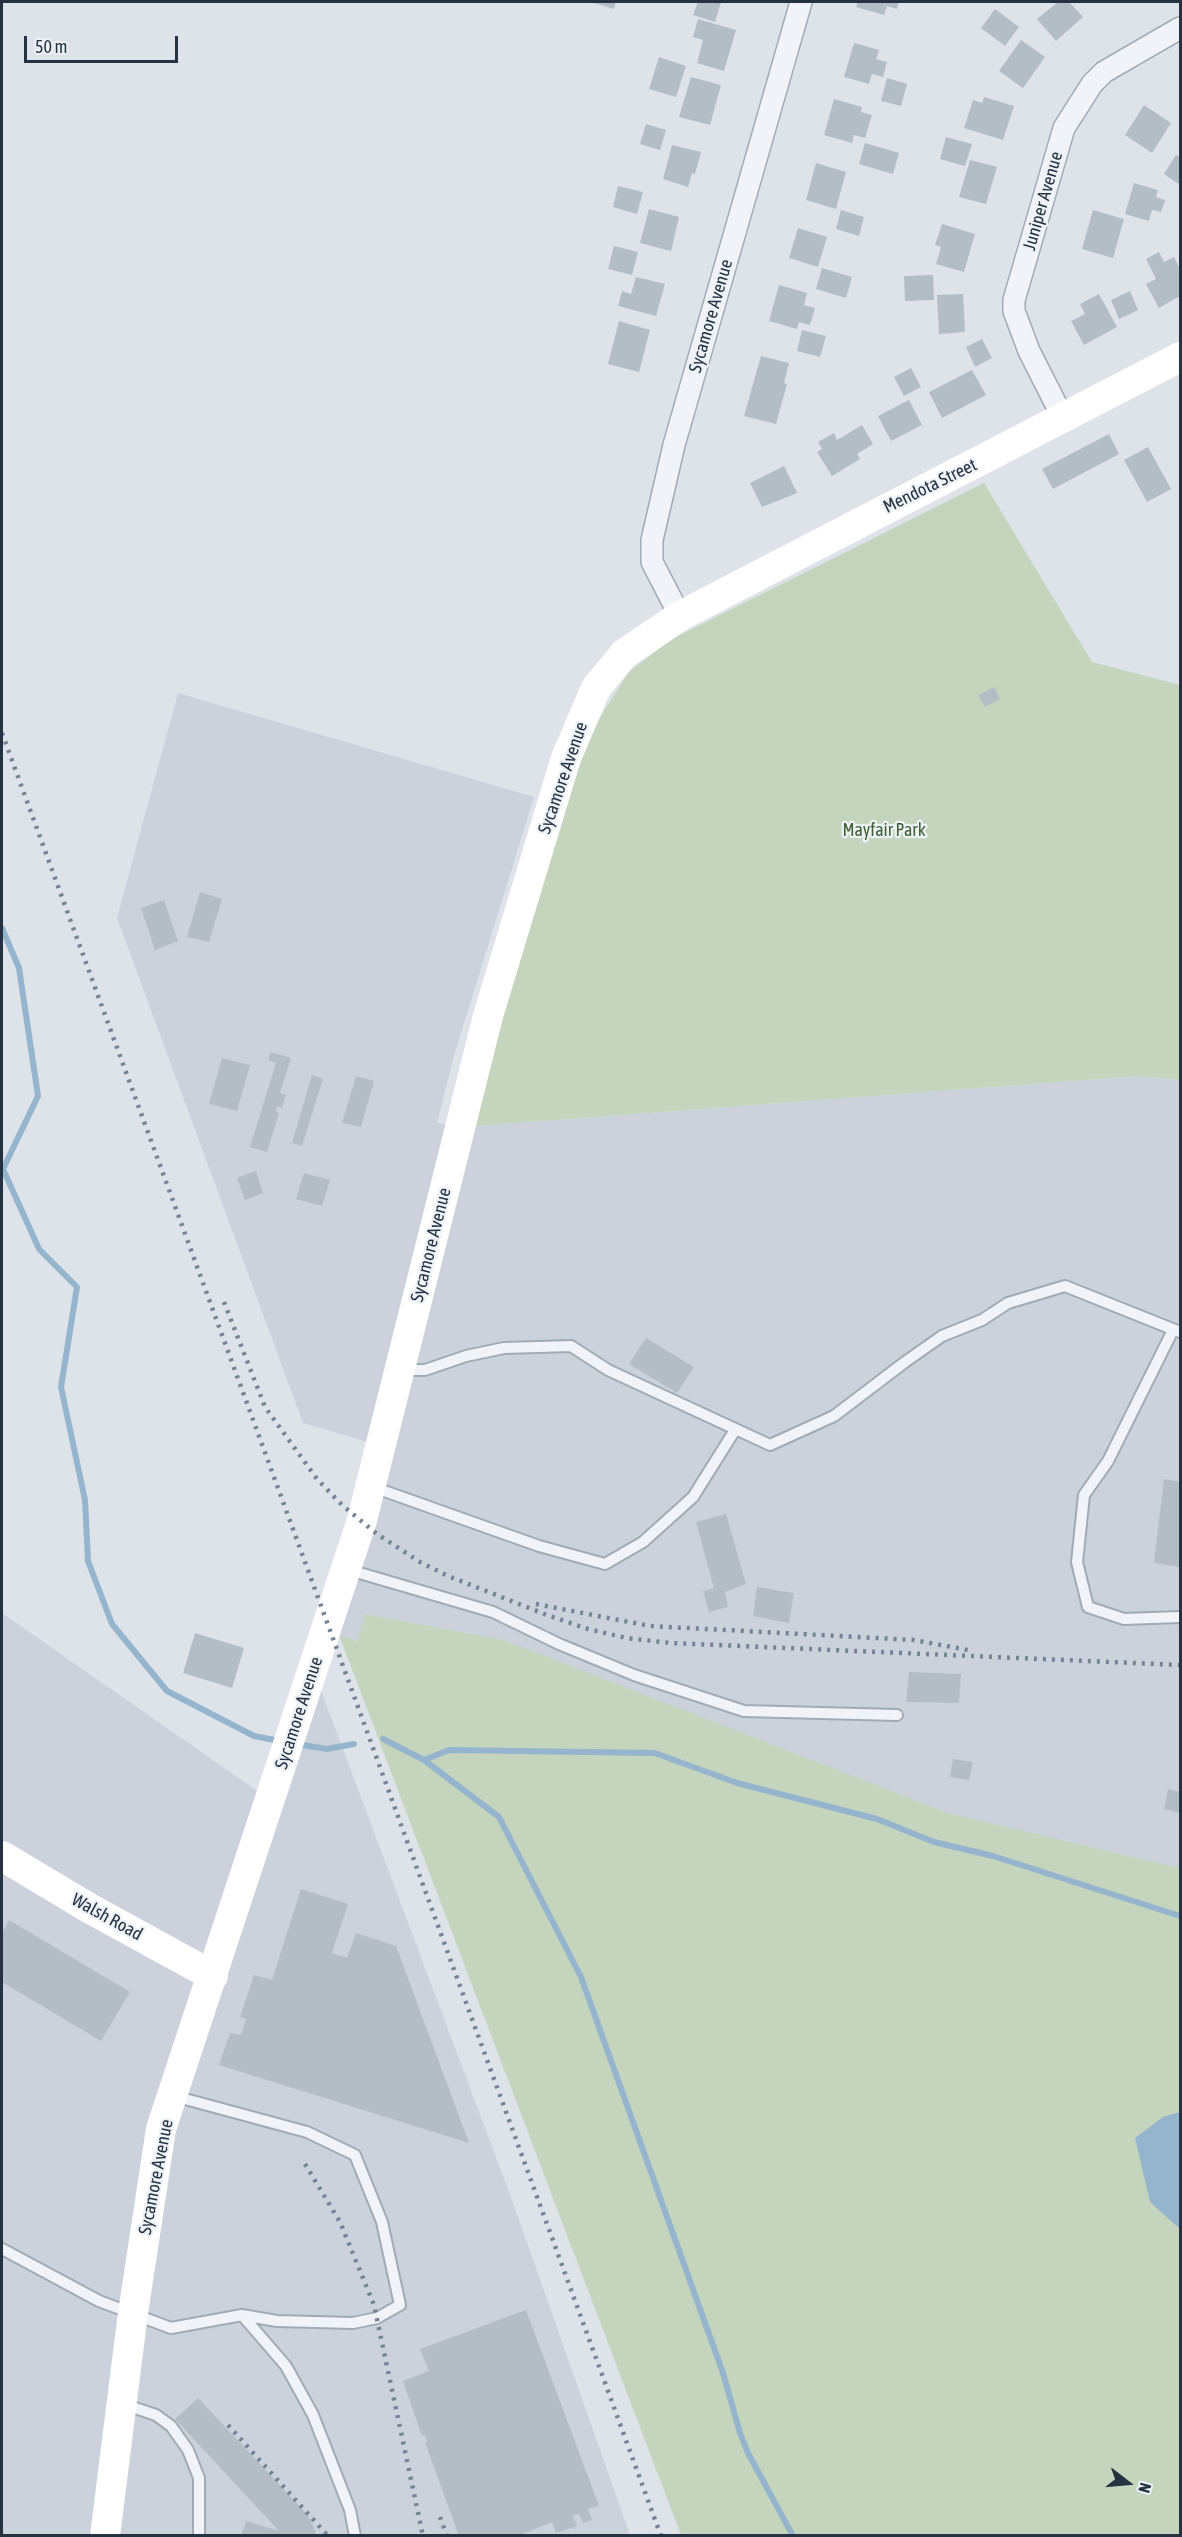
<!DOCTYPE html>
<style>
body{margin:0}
#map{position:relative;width:1182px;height:2537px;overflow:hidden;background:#dde3e9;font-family:"Asap Condensed",sans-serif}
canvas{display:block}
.frame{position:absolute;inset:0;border:3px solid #253241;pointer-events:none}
.north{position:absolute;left:1098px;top:2453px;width:60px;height:60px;-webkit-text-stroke:4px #edf2f6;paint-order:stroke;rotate:106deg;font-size:16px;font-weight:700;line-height:24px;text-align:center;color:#253241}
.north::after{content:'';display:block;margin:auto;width:21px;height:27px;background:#253241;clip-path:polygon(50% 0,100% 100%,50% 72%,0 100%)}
.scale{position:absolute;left:24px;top:36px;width:154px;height:27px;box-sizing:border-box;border:3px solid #253241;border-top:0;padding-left:8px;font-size:18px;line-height:21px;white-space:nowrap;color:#253241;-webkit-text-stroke:4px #edf2f6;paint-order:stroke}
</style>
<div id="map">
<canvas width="1182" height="2537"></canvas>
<div class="frame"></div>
<div class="north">N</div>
<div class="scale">50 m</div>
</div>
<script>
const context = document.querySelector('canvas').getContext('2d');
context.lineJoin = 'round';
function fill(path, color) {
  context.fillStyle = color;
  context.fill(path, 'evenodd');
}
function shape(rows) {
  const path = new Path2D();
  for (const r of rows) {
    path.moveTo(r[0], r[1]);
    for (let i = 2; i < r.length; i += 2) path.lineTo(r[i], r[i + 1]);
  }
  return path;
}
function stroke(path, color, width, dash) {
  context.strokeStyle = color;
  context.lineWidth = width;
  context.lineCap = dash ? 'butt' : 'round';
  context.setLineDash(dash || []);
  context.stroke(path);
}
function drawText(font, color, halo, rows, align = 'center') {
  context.font = font + ' "Asap Condensed",sans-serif';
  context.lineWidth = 4.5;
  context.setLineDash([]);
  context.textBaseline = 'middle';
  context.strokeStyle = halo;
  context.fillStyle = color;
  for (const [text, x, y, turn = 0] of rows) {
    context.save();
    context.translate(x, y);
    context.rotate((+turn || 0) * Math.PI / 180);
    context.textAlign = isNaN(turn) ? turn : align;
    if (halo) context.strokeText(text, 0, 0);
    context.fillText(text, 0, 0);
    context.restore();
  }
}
const built = shape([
 [178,693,534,797,454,1056,437,1123,463,1127,1138,1076,1180,1080,1180,1895,339,1635,392,1449,303,1423,117,918],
 [2,1613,270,1800,313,1669,512,2200,630,2535,2,2535]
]);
const green = shape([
 [984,483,1092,662,1180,685,1180,1080,1138,1076,463,1127,590,733,629,672,672,639],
 [365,1614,504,1640,948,1813,1180,1868,1180,2535,681,2535,339,1635,358,1641]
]);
const water = shape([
 [1180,2112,1180,2229,1150,2202,1135,2138,1163,2117]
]);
const stream = shape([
 [2,928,19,968,38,1096,3,1169,39,1249,77,1287,61,1387,85,1500,88,1561,112,1624,167,1691,254,1736,280,1741],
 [383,1739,424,1760,499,1817,581,1977,723,2373,740,2433,748,2453,793,2536],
 [296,1744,327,1749,354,1744],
 [424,1760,449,1750,655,1753,737,1783,877,1819,934,1842,993,1856,1180,1916]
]);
const building = shape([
 [591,2,616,2,614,9],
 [698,2,721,2,715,22,693,15],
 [858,2,899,2,897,9,887,6,884,15,856,7],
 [1058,2,1069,2,1083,17,1056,41,1037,19],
 [995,9,1019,27,1005,46,981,28],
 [698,19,736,30,724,71,697,63,703,40,693,37],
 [1021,40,1045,57,1023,88,999,71],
 [854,43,879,50,876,59,887,62,883,77,872,74,869,84,844,77],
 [659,57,686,66,676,97,649,89],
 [691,77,721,85,710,125,679,117],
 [887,78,907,84,901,106,881,101],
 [984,97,1014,106,1003,140,964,128,973,100,982,103],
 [834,99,862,107,861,112,872,115,865,138,854,135,852,143,824,135],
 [1144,105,1171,123,1152,153,1125,135],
 [646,124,666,130,660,150,640,144],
 [946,137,972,144,965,166,940,159],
 [865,143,899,153,893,174,859,164],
 [672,145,701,152,695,174,692,173,688,187,663,179],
 [1176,155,1180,157,1180,185,1164,174],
 [970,160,997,167,986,204,959,197],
 [816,163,846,172,836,209,806,200],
 [1134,183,1158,190,1156,197,1165,200,1161,212,1152,210,1149,221,1125,214],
 [618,186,643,192,637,214,613,207],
 [649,209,679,217,671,251,640,243],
 [841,210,864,217,859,236,836,229],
 [1093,210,1124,219,1113,258,1082,249],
 [942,224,975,234,964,272,936,264,941,247,935,245],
 [798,228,827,237,818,267,789,258],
 [614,246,638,252,632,275,608,269],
 [1159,252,1164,262,1174,257,1180,269,1180,296,1159,308,1146,284,1156,279,1146,259],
 [822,268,852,277,846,298,816,289],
 [933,275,934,300,905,301,904,276],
 [636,277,665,284,656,316,618,306,622,291,631,294],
 [779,285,807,293,804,305,815,308,810,325,799,322,797,329,769,321],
 [1130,291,1138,310,1119,319,1111,300],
 [963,294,965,332,939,334,937,295],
 [1099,294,1117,327,1084,345,1071,321,1085,314,1080,304],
 [619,321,650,330,639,372,608,364],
 [802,330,826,336,820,357,797,351],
 [982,339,992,358,975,367,966,347],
 [761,356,789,363,784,383,787,384,776,424,744,416],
 [911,368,921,387,904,396,894,377],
 [972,370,986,395,942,418,929,392],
 [909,400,922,425,891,441,878,416],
 [862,425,873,444,857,454,860,459,832,476,817,452,822,449,818,442,834,433,837,440],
 [1109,434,1119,454,1053,489,1042,469],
 [1148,447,1171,489,1147,502,1124,460],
 [784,466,797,493,762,507,750,483],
 [994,687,1000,699,985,707,978,695],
 [200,892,222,899,209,942,187,937],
 [164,900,178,941,155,950,141,908],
 [271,1052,291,1058,280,1093,286,1095,282,1108,277,1106,276,1112,279,1113,267,1152,250,1147,276,1063,268,1060],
 [222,1058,250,1065,237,1111,209,1104],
 [312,1075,323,1079,302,1146,292,1143],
 [356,1076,374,1081,361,1127,342,1123],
 [256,1171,263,1193,245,1200,237,1178],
 [304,1173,330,1180,322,1206,296,1199],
 [646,1338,694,1367,677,1393,629,1364],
 [1164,1479,1180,1482,1180,1567,1154,1563],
 [726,1514,746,1584,725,1592,728,1607,709,1612,703,1591,714,1588,696,1522],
 [757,1587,794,1593,789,1623,753,1616],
 [195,1633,244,1648,232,1688,183,1673],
 [909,1672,961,1674,959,1703,906,1702],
 [953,1759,973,1762,969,1780,950,1777],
 [1168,1789,1180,1792,1180,1813,1164,1809],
 [301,1889,348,1904,332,1953,347,1958,356,1933,396,1946,469,2143,219,2065,230,2033,241,2035,246,2019,240,2017,254,1975,272,1980],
 [9,1920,130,1992,101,2041,2,1982,2,1933],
 [526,2310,599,2506,588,2509,592,2520,583,2523,579,2514,573,2516,577,2526,556,2533,552,2522,518,2536,459,2536,425,2442,427,2441,425,2435,422,2436,403,2381,429,2371,420,2349],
 [198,2398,306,2513,315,2529,316,2536,241,2536,246,2521,279,2531,175,2419]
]);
const lane = shape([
 [1173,1330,1108,1461,1084,1495,1077,1562,1088,1607,1124,1619,1180,1617],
 [403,1370,425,1370,466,1356,504,1348,571,1346,608,1370,770,1445,834,1416,905,1362,942,1336,982,1320,1008,1303,1065,1286,1180,1332],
 [373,1487,539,1546,605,1564,643,1542,693,1497,735,1430],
 [349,1570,493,1612,559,1644,634,1675,744,1711,897,1715],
 [2,2249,99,2301,171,2328,242,2315,277,2321,353,2323,377,2318,400,2305,382,2222,355,2155,307,2132,174,2096],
 [242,2315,286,2366,313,2415,350,2510,355,2536],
 [123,2404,156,2415,171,2426,188,2450,199,2478,199,2536]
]);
const street = shape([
 [1063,418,1029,351,1014,311,1014,300,1064,128,1092,84,1104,72,1180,28],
 [680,616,652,562,652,540,674,445,801,2]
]);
const secondary = shape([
 [2,1856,89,1908,213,1976],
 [105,2536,133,2313,161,2129,362,1520,488,1016,566,758,596,688,624,654,680,616,1180,357]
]);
const rail = shape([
 [2,733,661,2536],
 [224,1302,265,1407,317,1479,342,1505,377,1534,420,1562,448,1576,547,1615,588,1629,626,1638,671,1643,1180,1665],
 [536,1604,650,1626,914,1640,968,1650],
 [305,2164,340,2222,374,2305,423,2536],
 [228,2425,328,2536],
 [440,2517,447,2536]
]);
const streetNames = [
 ["Juniper Avenue",1043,201,-74],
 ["Sycamore Avenue",711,316,-74],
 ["Mendota Street",930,486,-26],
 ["Sycamore Avenue",563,778,-71],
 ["Sycamore Avenue",431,1245,-76],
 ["Sycamore Avenue",299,1713,-72],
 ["Walsh Road",107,1917,29],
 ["Sycamore Avenue",156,2177,-79]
];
const parkNames = [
 ["Mayfair Park",884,830]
];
fill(built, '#cbd2db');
fill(green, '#c5d4bd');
fill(water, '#94b5cd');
stroke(stream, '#94b5cd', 6);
fill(building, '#b4bdc6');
stroke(lane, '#a2aab3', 14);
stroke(street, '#a2aab3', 24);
stroke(lane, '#f0f3f7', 10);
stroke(street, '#f0f3f7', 21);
stroke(secondary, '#fff', 30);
stroke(rail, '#758494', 4.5, [3, 6]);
drawText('18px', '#253241', '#edf2f6', streetNames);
drawText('18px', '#3e5e31', '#edf2f6', parkNames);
</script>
